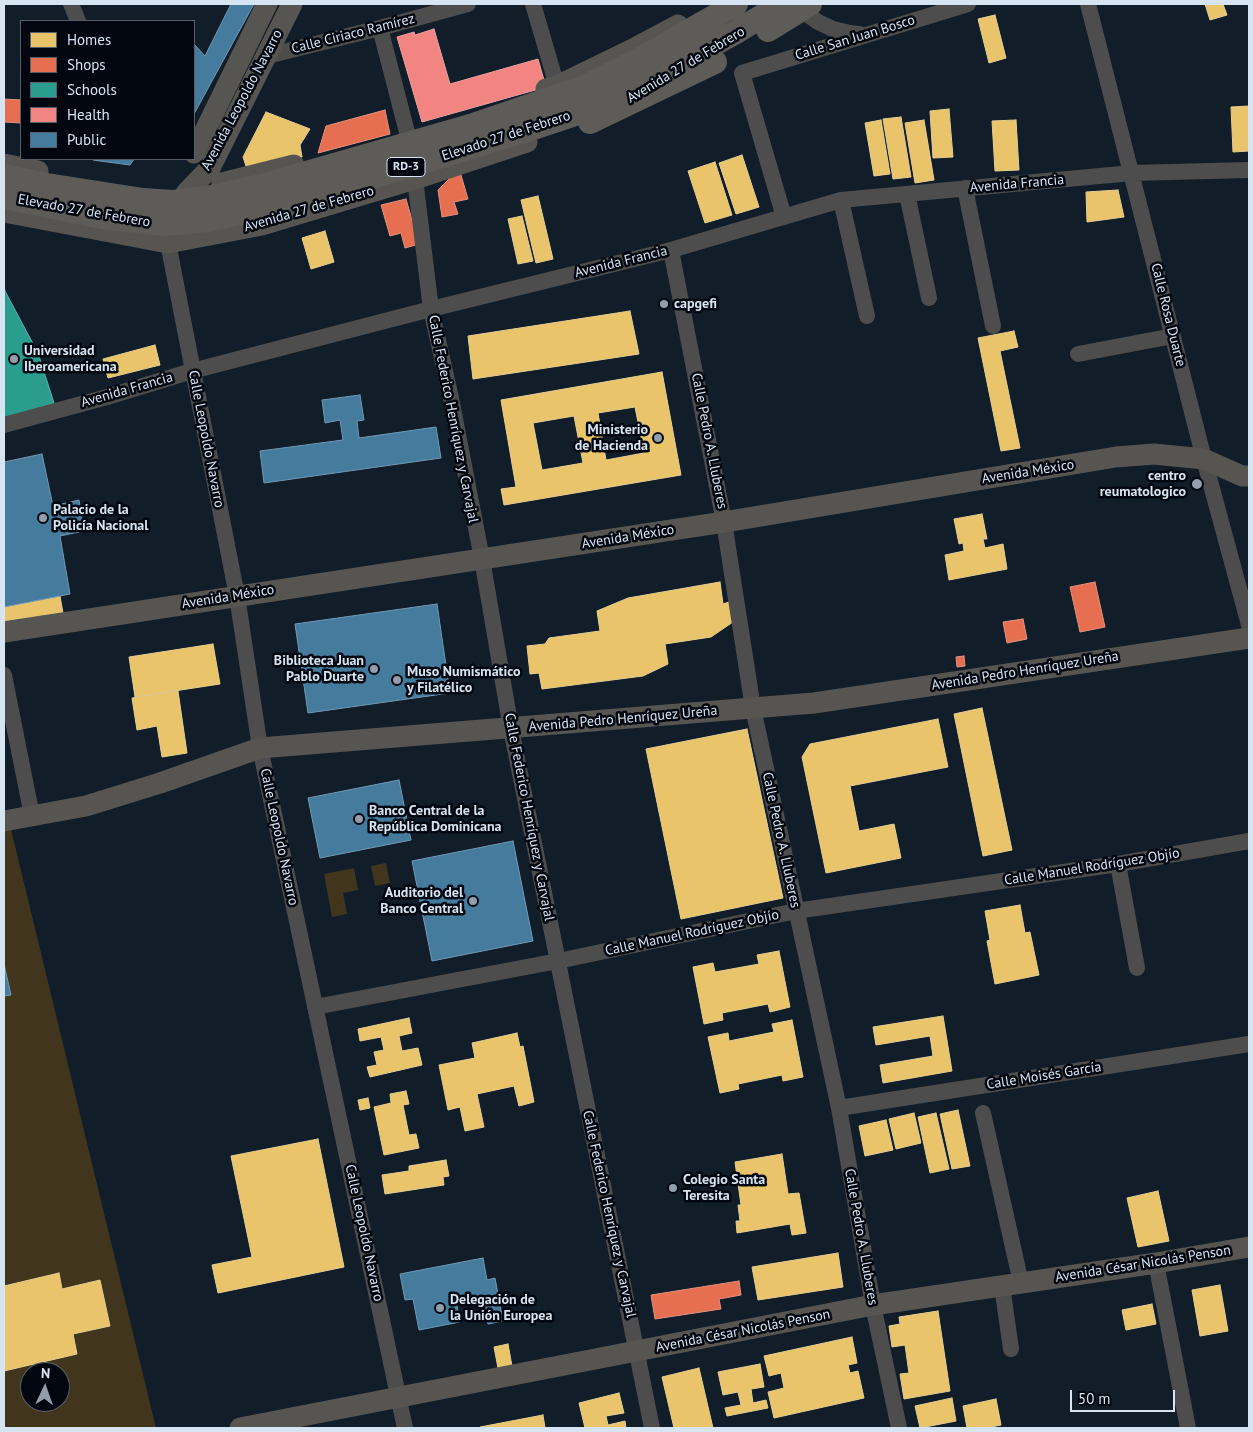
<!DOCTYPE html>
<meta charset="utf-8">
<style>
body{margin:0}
#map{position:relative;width:1253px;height:1432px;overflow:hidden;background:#111d28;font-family:"PT Sans",sans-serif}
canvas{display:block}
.frame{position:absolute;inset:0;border:5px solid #d7e4f2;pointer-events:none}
.legend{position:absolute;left:20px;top:20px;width:175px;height:140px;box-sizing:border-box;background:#02070f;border:1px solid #575f6a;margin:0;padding:6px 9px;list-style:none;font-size:15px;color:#d7e4f2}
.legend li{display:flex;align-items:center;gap:10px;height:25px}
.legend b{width:25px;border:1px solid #575f6a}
.north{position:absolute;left:20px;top:1362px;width:50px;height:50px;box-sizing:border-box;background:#02070f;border:1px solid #575f6a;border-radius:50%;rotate:3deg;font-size:14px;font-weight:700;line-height:20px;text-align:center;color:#d7e4f2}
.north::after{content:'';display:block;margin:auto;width:18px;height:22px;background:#929eab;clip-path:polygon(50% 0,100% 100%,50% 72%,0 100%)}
.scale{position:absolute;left:1070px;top:1390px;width:105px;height:22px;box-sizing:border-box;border:2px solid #d7e4f2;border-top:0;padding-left:6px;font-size:15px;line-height:18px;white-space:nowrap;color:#d7e4f2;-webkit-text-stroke:4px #02070f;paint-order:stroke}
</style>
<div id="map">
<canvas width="1253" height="1432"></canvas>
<div class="frame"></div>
<ul class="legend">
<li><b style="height:14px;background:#e9c46a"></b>Homes</li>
<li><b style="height:14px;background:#e76f51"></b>Shops</li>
<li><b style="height:14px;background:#2a9d8f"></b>Schools</li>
<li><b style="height:14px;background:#f28482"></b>Health</li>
<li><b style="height:14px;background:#457b9d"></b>Public</li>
</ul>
<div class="north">N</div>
<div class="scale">50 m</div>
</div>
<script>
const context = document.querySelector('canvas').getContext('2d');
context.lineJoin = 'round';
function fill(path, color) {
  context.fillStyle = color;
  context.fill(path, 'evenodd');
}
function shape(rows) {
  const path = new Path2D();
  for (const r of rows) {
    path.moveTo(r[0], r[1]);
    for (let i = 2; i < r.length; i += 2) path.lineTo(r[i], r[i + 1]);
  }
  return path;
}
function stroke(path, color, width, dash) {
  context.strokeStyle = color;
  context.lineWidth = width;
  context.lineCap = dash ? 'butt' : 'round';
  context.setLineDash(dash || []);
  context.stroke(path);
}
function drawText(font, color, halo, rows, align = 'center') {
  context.font = font + ' "PT Sans",sans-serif';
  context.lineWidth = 5;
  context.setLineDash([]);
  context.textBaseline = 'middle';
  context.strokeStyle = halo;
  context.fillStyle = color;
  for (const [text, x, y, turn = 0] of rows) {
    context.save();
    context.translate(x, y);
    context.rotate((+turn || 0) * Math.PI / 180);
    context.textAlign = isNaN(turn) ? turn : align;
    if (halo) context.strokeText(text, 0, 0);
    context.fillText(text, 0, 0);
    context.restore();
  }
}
const green = shape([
 [10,825,156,1428,4,1428,4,826],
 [30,1372,60,1372,60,1402,30,1402],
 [386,863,390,883,375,886,371,866],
 [354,868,358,890,343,893,347,914,332,917,324,874]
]);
const homes = shape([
 [1205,4,1223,4,1227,15,1210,20,1205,4],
 [995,15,1006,58,989,63,978,19,995,15],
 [1249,106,1249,151,1233,152,1231,107,1249,106],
 [949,109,953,157,933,158,930,111,949,109],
 [266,112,310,129,300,145,302,157,247,169,243,157,266,112],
 [901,117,911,177,893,179,883,119,901,117],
 [881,120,890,174,874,176,865,123,881,120],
 [924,120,934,180,915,183,905,123,924,120],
 [1016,120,1019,170,995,171,992,121,1016,120],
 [742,155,759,207,736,214,719,163,742,155],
 [715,162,732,215,705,223,688,171,715,162],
 [1118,190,1124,217,1087,222,1086,192,1118,190],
 [538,196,553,259,536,263,521,200,538,196],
 [522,216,533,261,518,264,508,219,522,216],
 [325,231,334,262,311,269,302,238,325,231],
 [630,311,639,354,473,379,468,336,630,311],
 [1014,331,1018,347,1000,351,1020,448,1001,451,978,338,1014,331],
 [155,345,160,365,108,378,103,359,155,345],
 [662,372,681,475,504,505,501,489,516,487,501,400,662,372],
 [635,407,644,453,606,460,598,413,635,407],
 [574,416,583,463,542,470,533,423,574,416],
 [982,514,987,539,983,539,985,548,1003,544,1007,569,949,580,945,555,964,551,963,543,959,544,954,519,982,514],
 [720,582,723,604,729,602,733,622,711,637,665,644,668,664,643,676,542,689,539,673,530,674,527,646,545,644,549,638,600,631,597,611,628,598,720,582],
 [60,596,63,613,4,621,4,607,60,596],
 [213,644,220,684,135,697,129,657,213,644],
 [178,691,187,753,162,757,157,726,137,730,132,698,178,691],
 [982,708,1012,850,983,856,954,714,982,708],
 [938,719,948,767,850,786,859,831,894,824,901,858,826,873,802,757,810,744,938,719],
 [747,729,783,898,681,919,646,749,747,729],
 [1020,905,1025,933,1030,932,1039,975,995,984,987,941,990,940,985,911,1020,905],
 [779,951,790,1007,770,1012,768,1004,722,1013,723,1020,704,1024,693,967,713,963,715,972,759,964,757,955,779,951],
 [943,1016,952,1071,883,1083,880,1065,933,1056,930,1036,876,1045,873,1027,943,1016],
 [409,1018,412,1033,399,1036,402,1051,418,1048,422,1065,370,1077,367,1067,377,1065,374,1052,384,1050,381,1037,360,1041,358,1029,409,1018],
 [792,1020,803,1077,783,1081,782,1075,738,1084,739,1089,720,1093,708,1037,728,1033,729,1041,774,1032,772,1024,792,1020],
 [517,1033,520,1047,523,1046,534,1102,519,1106,514,1086,477,1094,484,1127,465,1131,460,1107,448,1110,439,1065,475,1058,472,1043,517,1033],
 [406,1091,409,1104,403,1105,409,1135,416,1134,419,1148,384,1155,374,1107,391,1103,390,1094,406,1091],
 [368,1098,370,1108,360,1110,358,1100,368,1098],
 [958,1110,970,1166,952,1169,940,1114,958,1110],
 [914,1113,921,1143,896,1149,889,1119,914,1113],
 [936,1113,949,1169,930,1173,918,1117,936,1113],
 [886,1120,893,1150,865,1156,859,1126,886,1120],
 [318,1139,344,1267,218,1293,212,1265,252,1257,231,1156,318,1139],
 [782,1154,788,1194,799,1193,806,1233,792,1235,790,1224,737,1233,736,1221,740,1221,738,1205,741,1205,735,1162,782,1154],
 [446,1160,449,1176,443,1177,444,1185,385,1194,382,1175,409,1171,409,1166,446,1160],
 [1158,1191,1169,1241,1138,1247,1127,1198,1158,1191],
 [838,1253,843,1287,758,1300,752,1267,838,1253],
 [59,1273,62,1289,100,1280,110,1326,73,1334,77,1354,4,1371,4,1286,59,1273],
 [1220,1285,1228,1331,1200,1336,1192,1290,1220,1285],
 [1152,1304,1156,1324,1126,1330,1122,1310,1152,1304],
 [938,1311,950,1391,904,1399,900,1374,909,1373,905,1345,892,1347,889,1326,900,1324,899,1317,938,1311],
 [852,1337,857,1363,848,1365,850,1373,858,1371,864,1398,774,1418,768,1392,784,1388,781,1373,769,1376,764,1356,852,1337],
 [508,1344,512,1366,498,1368,494,1347,508,1344],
 [760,1364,764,1387,751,1389,753,1403,766,1400,768,1408,727,1416,725,1408,741,1405,738,1392,723,1395,718,1372,760,1364],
 [699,1368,713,1428,674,1428,662,1377,699,1368],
 [619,1393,624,1413,606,1416,608,1425,625,1421,626,1428,585,1428,579,1403,619,1393],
 [952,1398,956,1421,920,1428,915,1406,952,1398],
 [996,1399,1001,1425,986,1428,967,1428,963,1406,996,1399],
 [543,1415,545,1428,480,1428,480,1427,543,1415]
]);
const shops = shape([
 [4,99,21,100,21,123,4,122,4,99],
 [385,110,390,134,318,153,326,126,385,110],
 [461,175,468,199,454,202,458,214,442,217,438,190,452,176,461,175],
 [406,199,419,244,405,248,401,233,390,236,381,205,406,199],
 [1095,582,1105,627,1080,632,1070,587,1095,582],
 [1023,619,1027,639,1007,643,1003,622,1023,619],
 [964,656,965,666,957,667,956,657,964,656],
 [739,1281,741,1295,719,1299,721,1309,655,1319,651,1295,739,1281]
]);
const schools = shape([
 [4,285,5,291,38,353,54,403,4,419,4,285]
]);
const health = shape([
 [434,29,450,84,538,59,546,87,422,122,397,37,414,32,415,35,434,29]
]);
const public = shape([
 [231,4,254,4,194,114,194,44,205,56,231,4],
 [93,159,134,159,130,165,93,160,93,159],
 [360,395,364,420,357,421,359,438,436,427,441,458,264,483,260,451,343,440,340,420,325,423,322,400,360,395],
 [42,454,53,506,79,500,84,531,60,536,70,594,4,607,4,462,42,454],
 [437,604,450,693,308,713,295,624,437,604],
 [399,780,411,840,320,858,308,798,399,780],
 [513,841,533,941,432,961,412,861,513,841],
 [4,964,11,995,4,996,4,964],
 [483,1258,487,1280,495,1278,503,1321,488,1324,482,1296,456,1301,460,1322,419,1330,413,1299,405,1300,400,1274,483,1258]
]);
const minor = shape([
 [71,4,78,21],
 [533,4,557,86],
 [796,4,804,12,818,22,833,29,850,33,860,34],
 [1088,4,1204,459,1249,625],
 [380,28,408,136,415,179,431,309,451,398,482,559,511,729,652,1428],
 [267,56,380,28,468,4],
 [965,188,993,326],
 [907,194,929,298],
 [841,200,867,316],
 [784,217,742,73,968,4],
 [168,243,237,596,260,748,405,1428],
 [671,250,724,522,753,708,839,1108,873,1305,899,1428],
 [1078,354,1173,336],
 [4,425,107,397,192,371,431,309,671,250,841,200,1132,173,1249,170],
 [4,675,32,816],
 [1118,864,1137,968],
 [315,1007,558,961,796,911,1118,864,1249,841],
 [839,1108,1249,1044],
 [983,1113,1021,1283],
 [1156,1263,1188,1428],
 [1002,1286,1011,1349]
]);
const major = shape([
 [546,89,557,86,631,50,678,25],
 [194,153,267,4],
 [4,164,38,171],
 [222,183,294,165],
 [186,193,210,168,292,4],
 [4,212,168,243,262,225,415,179,527,142],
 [4,632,724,522,1116,457,1154,454,1204,459,1242,476,1249,476],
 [4,821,86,806,160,783,260,748,814,703,1249,638],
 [240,1428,873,1305,1156,1263,1249,1247]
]);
const highway = shape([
 [590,122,715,62]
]);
const highwayBridge = shape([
 [768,30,810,4],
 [4,176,47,185,143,200,173,202,207,198,261,186,470,126,584,87,644,57,736,4],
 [4,197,102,217,162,224,180,223,208,220,255,210,413,165,518,133,587,110,657,76,736,32,782,4]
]);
const markers = [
 [664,304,5,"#929eab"],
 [14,359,5,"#929eab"],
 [658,438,5,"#929eab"],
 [1197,484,6,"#929eab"],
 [43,518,5,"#929eab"],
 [374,669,5,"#929eab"],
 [397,680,5,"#929eab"],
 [359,819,5,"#929eab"],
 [473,901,5,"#929eab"],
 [673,1188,5,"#929eab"],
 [440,1308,5,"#929eab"]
];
const shields = [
 [406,167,38]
];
const shieldNames = [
 ["RD-3",406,167]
];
const streetNames = [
 ["Calle Ciriaco Ramírez",353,34,-14],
 ["Calle San Juan Bosco",855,38,-17],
 ["Avenida 27 de Febrero",686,65,-31],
 ["Avenida Leopoldo Navarro",242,100,-62],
 ["Elevado 27 de Febrero",506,136,-18],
 ["Avenida Francia",1017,184,-5],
 ["Avenida 27 de Febrero",309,209,-16],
 ["Elevado 27 de Febrero",84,211,10],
 ["Avenida Francia",621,262,-14],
 ["Calle Rosa Duarte",1168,315,76],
 ["Avenida Francia",127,390,-16],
 ["Calle Federico Henríquez y Carvajal",453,419,79],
 ["Calle Leopoldo Navarro",206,439,79],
 ["Calle Pedro A. Lluberes",709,441,79],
 ["Avenida México",1028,472,-9],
 ["Avenida México",628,537,-9],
 ["Avenida México",228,597,-9],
 ["Avenida Pedro Henríquez Ureña",1025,671,-9],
 ["Avenida Pedro Henríquez Ureña",623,719,-5],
 ["Calle Federico Henríquez y Carvajal",529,817,79],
 ["Calle Leopoldo Navarro",279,837,78],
 ["Calle Pedro A. Lluberes",781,840,78],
 ["Calle Manuel Rodríguez Objío",1092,867,-9],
 ["Calle Manuel Rodríguez Objío",692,933,-12],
 ["Calle Moisés García",1044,1076,-9],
 ["Calle Federico Henríquez y Carvajal",609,1214,78],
 ["Calle Leopoldo Navarro",364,1233,78],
 ["Calle Pedro A. Lluberes",861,1237,80],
 ["Avenida César Nicolás Penson",1143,1264,-9],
 ["Avenida César Nicolás Penson",743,1331,-11]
];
const poiNames = [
 ["capgefi",674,304],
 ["Universidad",24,351],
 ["Iberoamericana",24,367],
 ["Ministerio",648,430,"right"],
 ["de Hacienda",648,446,"right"],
 ["centro",1186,476,"right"],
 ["reumatologico",1186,492,"right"],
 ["Palacio de la",53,510],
 ["Policía Nacional",53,526],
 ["Biblioteca Juan",364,661,"right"],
 ["Pablo Duarte",364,677,"right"],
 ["Muso Numismático",407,672],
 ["y Filatélico",407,688],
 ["Banco Central de la",369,811],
 ["República Dominicana",369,827],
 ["Auditorio del",463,893,"right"],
 ["Banco Central",463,909,"right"],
 ["Colegio Santa",683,1180],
 ["Teresita",683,1196],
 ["Delegación de",450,1300],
 ["la Unión Europea",450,1316]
];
fill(green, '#41361d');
fill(homes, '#e9c46a');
stroke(homes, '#e4ce93', 1);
fill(shops, '#e76f51');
stroke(shops, '#e29281', 1);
fill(schools, '#2a9d8f');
stroke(schools, '#5eb2ad', 1);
fill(health, '#f28482');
stroke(health, '#eaa1a4', 1);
fill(public, '#457b9d');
stroke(public, '#719ab6', 1);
stroke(minor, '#4c4d4c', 16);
stroke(major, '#565552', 21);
stroke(highway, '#5d5c58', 24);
stroke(highwayBridge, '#5d5c58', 24);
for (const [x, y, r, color] of markers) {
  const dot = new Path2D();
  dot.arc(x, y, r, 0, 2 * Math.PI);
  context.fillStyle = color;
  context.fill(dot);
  stroke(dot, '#02070f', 2);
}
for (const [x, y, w] of shields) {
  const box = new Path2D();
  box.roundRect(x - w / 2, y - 9.5, w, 19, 4);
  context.fillStyle = '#02070f';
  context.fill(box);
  stroke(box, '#d7e4f2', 1);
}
drawText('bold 12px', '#d7e4f2', null, shieldNames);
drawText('14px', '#d7e4f2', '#02070f', streetNames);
drawText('bold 14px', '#d7e4f2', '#02070f', poiNames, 'left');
</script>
